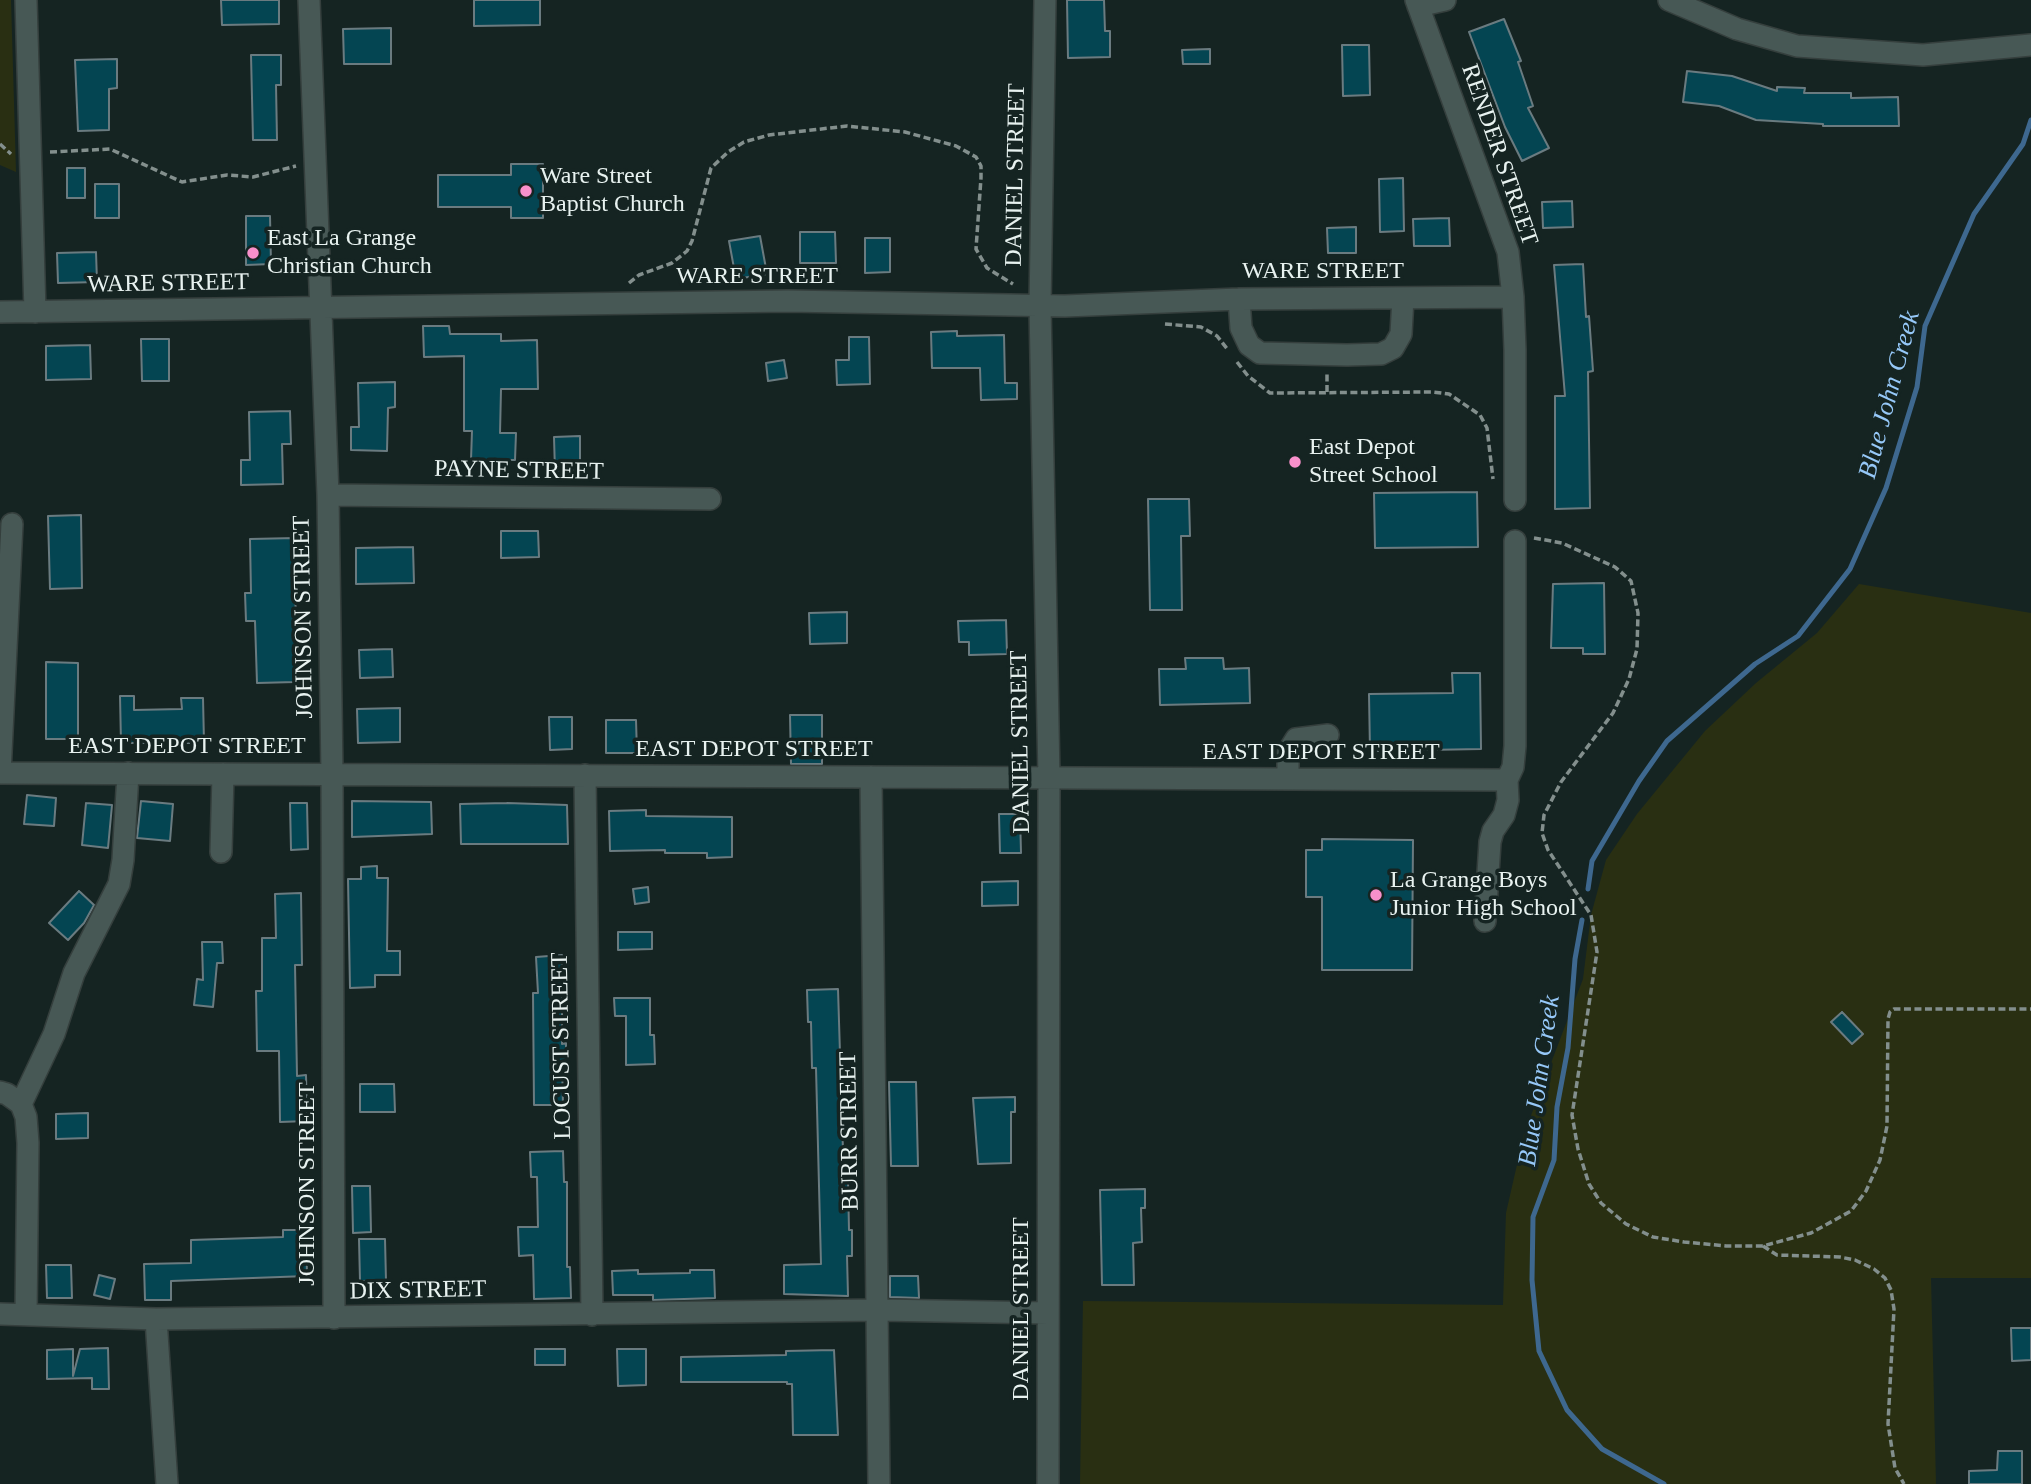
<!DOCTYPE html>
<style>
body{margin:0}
canvas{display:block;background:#152422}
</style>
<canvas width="2031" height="1484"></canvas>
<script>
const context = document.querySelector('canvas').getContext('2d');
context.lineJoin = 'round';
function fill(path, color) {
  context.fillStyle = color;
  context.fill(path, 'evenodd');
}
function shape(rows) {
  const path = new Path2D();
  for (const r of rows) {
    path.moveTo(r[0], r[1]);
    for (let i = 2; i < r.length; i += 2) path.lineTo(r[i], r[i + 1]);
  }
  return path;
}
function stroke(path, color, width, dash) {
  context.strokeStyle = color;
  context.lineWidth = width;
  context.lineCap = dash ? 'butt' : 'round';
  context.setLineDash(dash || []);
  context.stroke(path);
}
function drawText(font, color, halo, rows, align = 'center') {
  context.font = font + ' "Times New Roman",serif';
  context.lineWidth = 7;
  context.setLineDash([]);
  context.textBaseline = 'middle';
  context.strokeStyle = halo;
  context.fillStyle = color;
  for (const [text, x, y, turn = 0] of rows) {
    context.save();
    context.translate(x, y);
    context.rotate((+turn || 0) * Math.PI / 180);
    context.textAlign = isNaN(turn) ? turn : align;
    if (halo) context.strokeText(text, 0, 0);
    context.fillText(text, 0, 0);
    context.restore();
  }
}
const green = shape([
 [0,0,11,0,16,172,0,165],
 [1859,584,2031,613,2031,1278,1931,1278,1936,1484,1080,1484,1083,1301,1503,1305,1506,1213,1524,1134,1583,979,1591,915,1606,860,1637,814,1705,731,1756,683,1817,633]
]);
const stream = shape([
 [1588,889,1592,861,1639,781,1667,741,1755,664,1798,636,1850,569,1886,488,1917,387,1925,326,1974,214,2023,144,2031,120],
 [1582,920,1575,959,1568,1048,1557,1107,1554,1160,1533,1217,1532,1280,1539,1351,1567,1410,1602,1449,1664,1484]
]);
const building = shape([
 [221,0,279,0,279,24,222,25,221,0],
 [474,0,540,0,540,25,474,26,474,0],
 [1067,0,1104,0,1105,31,1110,31,1110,57,1068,58,1067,0],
 [1504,19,1521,61,1518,62,1533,106,1528,108,1549,148,1522,161,1505,127,1469,32,1504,19],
 [391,28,391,64,344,64,343,29,391,28],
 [1342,45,1369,45,1370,95,1343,96,1342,45],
 [1210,49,1210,64,1183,64,1182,50,1210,49],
 [251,55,281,55,281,85,276,85,277,140,253,140,251,55],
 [117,59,117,88,109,89,109,130,78,131,75,60,117,59],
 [1687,71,1732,76,1777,91,1777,87,1805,88,1804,93,1851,93,1851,98,1898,97,1899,126,1823,126,1823,124,1756,120,1719,106,1683,102,1687,71],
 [511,164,543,164,543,218,511,218,511,207,438,207,438,175,511,175,511,164],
 [67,168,85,168,85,198,67,198,67,168],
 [1403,178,1404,231,1380,232,1379,179,1403,178],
 [95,184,119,184,119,218,95,218,95,184],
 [1572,201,1573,227,1543,228,1542,202,1572,201],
 [246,216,270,216,271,264,246,265,246,216],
 [1449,218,1450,246,1414,246,1413,219,1449,218],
 [1356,227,1356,253,1328,253,1327,228,1356,227],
 [800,232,835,232,836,263,800,263,800,232],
 [760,236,767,274,736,279,729,241,760,236],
 [865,238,890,238,890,272,865,273,865,238],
 [96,252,97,282,58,283,57,253,96,252],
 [1583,264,1586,317,1589,316,1593,371,1588,372,1590,508,1555,509,1555,396,1565,396,1554,265,1583,264],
 [423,326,449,326,450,334,501,334,501,341,537,340,538,389,501,389,500,433,516,433,515,460,471,460,472,431,464,431,464,356,424,357,423,326],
 [957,331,957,336,1004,335,1005,383,1017,383,1017,399,981,400,980,368,932,368,931,332,957,331],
 [849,337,869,337,870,384,837,385,836,360,849,360,849,337],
 [141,339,169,339,169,381,142,381,141,339],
 [90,345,91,379,46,380,46,346,90,345],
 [784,360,787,378,768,381,766,363,784,360],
 [395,382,395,407,388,408,387,451,351,450,351,427,359,427,358,383,395,382],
 [290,411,291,444,282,444,283,484,241,485,241,460,250,460,249,412,290,411],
 [580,436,580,470,555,471,554,437,580,436],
 [1477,492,1478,547,1375,548,1374,493,1477,492],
 [1148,499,1189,499,1190,536,1181,536,1182,610,1150,610,1148,499],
 [81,515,82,588,50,589,48,516,81,515],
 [501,531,538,531,539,557,501,558,501,531],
 [296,538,295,682,257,683,255,621,246,621,245,593,251,593,250,539,296,538],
 [413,547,414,583,356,584,356,548,413,547],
 [1604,583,1605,654,1583,654,1583,648,1551,648,1553,584,1604,583],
 [847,612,847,643,810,644,809,613,847,612],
 [1006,620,1007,654,969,655,969,642,959,642,958,621,1006,620],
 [392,649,393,677,360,678,359,650,392,649],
 [1185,658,1223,658,1224,669,1249,668,1250,703,1160,705,1159,669,1186,669,1185,658],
 [46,662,78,663,78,739,46,739,46,662],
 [1452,673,1480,673,1481,749,1370,751,1369,694,1453,693,1452,673],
 [120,696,134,696,134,710,182,709,181,698,203,698,204,743,121,743,120,696],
 [400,708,400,742,358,743,357,709,400,708],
 [790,715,822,715,822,764,791,764,790,715],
 [549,717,572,717,572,749,550,750,549,717],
 [606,720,636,720,637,753,606,753,606,720],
 [27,795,56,798,54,826,24,824,27,795],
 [141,801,173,804,170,841,137,838,141,801],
 [352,801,431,802,432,834,352,837,352,801],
 [86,803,112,805,108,848,82,845,86,803],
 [290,803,307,803,308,849,291,850,290,803],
 [507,803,567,805,568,844,461,844,460,804,507,803],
 [646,810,646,816,732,817,732,857,707,858,707,853,665,853,665,850,610,851,609,811,646,810],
 [999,814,1020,814,1021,853,1000,853,999,814],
 [1322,839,1413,840,1412,970,1322,970,1322,897,1306,897,1306,850,1322,850,1322,839],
 [377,866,377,878,388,878,387,951,400,951,400,975,375,975,375,987,350,988,348,879,361,879,361,867,377,866],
 [1018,881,1018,905,982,906,982,882,1018,881],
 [648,887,649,902,635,904,633,889,648,887],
 [79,891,94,905,84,923,68,940,49,923,79,891],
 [301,893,302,965,295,965,297,1076,306,1075,307,1121,280,1122,279,1051,257,1051,256,991,262,991,262,938,276,938,275,894,301,893],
 [618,932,652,932,652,949,618,950,618,932],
 [202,942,222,942,223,963,217,963,213,1007,194,1005,197,979,203,980,202,942],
 [562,955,562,1044,566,1043,566,1066,562,1066,563,1105,534,1105,533,993,538,993,536,957,562,955],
 [838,989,844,1183,848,1182,849,1230,852,1230,852,1256,847,1256,848,1296,784,1294,784,1265,821,1264,816,1068,812,1068,811,1022,808,1022,807,990,838,989],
 [614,998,650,998,650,1035,654,1035,655,1064,626,1065,626,1016,615,1016,614,998],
 [1842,1012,1863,1034,1852,1044,1831,1022,1842,1012],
 [889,1082,916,1082,918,1166,891,1166,889,1082],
 [360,1084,394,1084,395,1112,360,1112,360,1084],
 [1015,1097,1015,1112,1011,1112,1011,1163,978,1164,973,1098,1015,1097],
 [88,1113,88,1138,56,1139,56,1114,88,1113],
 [563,1151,564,1182,567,1182,567,1267,570,1267,571,1298,534,1299,533,1255,519,1256,518,1227,538,1227,537,1177,531,1177,530,1152,563,1151],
 [352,1186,370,1186,371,1232,353,1233,352,1186],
 [1145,1189,1145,1208,1141,1208,1142,1242,1133,1243,1134,1285,1102,1285,1100,1190,1145,1189],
 [283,1230,306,1230,307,1276,171,1281,171,1300,145,1300,144,1264,191,1263,191,1240,283,1237,283,1230],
 [359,1239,385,1239,386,1281,360,1281,359,1239],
 [46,1265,71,1265,72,1298,47,1298,46,1265],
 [638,1270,638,1274,690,1273,690,1270,714,1270,715,1298,653,1300,653,1295,613,1295,612,1271,638,1270],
 [99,1275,115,1279,110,1299,94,1295,99,1275],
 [890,1276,918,1276,919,1298,890,1297,890,1276],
 [2011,1328,2031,1328,2031,1360,2012,1361,2011,1328],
 [108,1348,109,1389,92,1389,92,1378,47,1379,47,1350,73,1349,73,1376,80,1349,108,1348],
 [535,1349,565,1349,565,1365,535,1365,535,1349],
 [617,1349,646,1349,646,1385,618,1386,617,1349],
 [834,1350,838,1435,793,1435,792,1384,787,1384,787,1382,681,1382,681,1357,786,1355,786,1351,834,1350],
 [1998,1451,2022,1451,2022,1484,1969,1484,1969,1471,1997,1470,1998,1451]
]);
const path = shape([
 [0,144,11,154],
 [50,152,110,149,182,182,227,175,253,177,296,166],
 [629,283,639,275,672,263,687,251,692,241,711,168,728,152,744,142,769,135,847,126,905,132,956,146,976,157,981,166,981,178,976,249,987,268,1013,284],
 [1165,324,1201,327,1217,336,1228,350],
 [1237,362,1248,376,1270,393,1433,392,1449,394,1480,415,1487,428,1493,479],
 [1327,392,1327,374],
 [1534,538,1562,543,1615,567,1631,581,1638,613,1637,649,1629,679,1613,713,1561,782,1544,815,1542,833,1548,850,1591,915,1597,952,1572,1115,1578,1149,1589,1184,1601,1203,1626,1224,1653,1237,1684,1242,1726,1246,1763,1246,1811,1233,1851,1211,1866,1191,1880,1160,1887,1126,1888,1019,1890,1012,1894,1009,2031,1009],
 [1763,1246,1777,1255,1840,1257,1855,1260,1874,1269,1885,1278,1891,1290,1894,1309,1888,1424,1895,1468,1904,1484]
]);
const minor = shape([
 [26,0,35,312],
 [309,0,328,495,332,774,334,1318],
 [1045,0,1040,306,1049,778,1048,1484],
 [1416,0,1508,252,1513,297,1515,350,1515,500],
 [1669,0,1737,29,1797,46,1923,55,2031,45],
 [1418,6,1445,0],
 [1239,299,1241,328,1249,345,1260,353,1347,355,1381,354,1393,348,1401,334,1403,298],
 [0,312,788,301,1065,306,1239,299,1513,297],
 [328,495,710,499],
 [0,773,1507,780],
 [0,773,12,524],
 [585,775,592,1315],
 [871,777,879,1484],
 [1288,779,1288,752,1296,739,1328,735],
 [221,852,223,774],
 [1485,921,1490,842,1493,831,1504,815,1508,800,1507,780,1513,767,1515,746,1515,541],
 [0,1092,7,1094,21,1104,26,1117,28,1143,26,1315],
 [21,1104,54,1034,74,973,119,884,123,860,128,773],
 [0,1314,156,1319,879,1310,1048,1313],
 [156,1319,167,1484]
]);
const markers = [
 [526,191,7,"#f890cb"],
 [253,253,7,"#f890cb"],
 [1295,462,7,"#f890cb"],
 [1376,895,7,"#f890cb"]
];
const streetNames = [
 ["RENDER STREET",1499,155,71],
 ["DANIEL STREET",1016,175,-89],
 ["WARE STREET",1323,272],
 ["WARE STREET",757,277],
 ["WARE STREET",168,284,-1],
 ["PAYNE STREET",519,471,1],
 ["JOHNSON STREET",304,617,-91],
 ["DANIEL STREET",1021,742,-91],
 ["EAST DEPOT STREET",187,747],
 ["EAST DEPOT STREET",754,750],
 ["EAST DEPOT STREET",1321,753],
 ["LOCUST STREET",562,1046,-91],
 ["BURR STREET",850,1131,-91],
 ["JOHNSON STREET",308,1184,-90],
 ["DIX STREET",418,1291,-1],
 ["DANIEL STREET",1022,1309,-90]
];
const poiNames = [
 ["Ware Street",540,177],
 ["Baptist Church",540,205],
 ["East La Grange",267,239],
 ["Christian Church",267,267],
 ["East Depot",1309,448],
 ["Street School",1309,476],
 ["La Grange Boys",1390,881],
 ["Junior High School",1390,909]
];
const waterNames = [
 ["Blue John Creek",1890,395,-75],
 ["Blue John Creek",1540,1081,-82]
];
fill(green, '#292f12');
stroke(stream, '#3e688f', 5);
fill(building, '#044552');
stroke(building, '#6a7b80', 2);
stroke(minor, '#353f3d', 24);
stroke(path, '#838f8d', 3.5, [7, 3.5]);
stroke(minor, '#475855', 21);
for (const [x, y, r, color] of markers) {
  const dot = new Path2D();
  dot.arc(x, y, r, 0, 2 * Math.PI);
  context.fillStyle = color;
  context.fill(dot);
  stroke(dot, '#152422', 2.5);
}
drawText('24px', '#e8f2f0', '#152422', streetNames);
drawText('24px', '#e8f2f0', '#152422', poiNames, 'left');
drawText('italic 26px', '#96c8f8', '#152422', waterNames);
</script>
